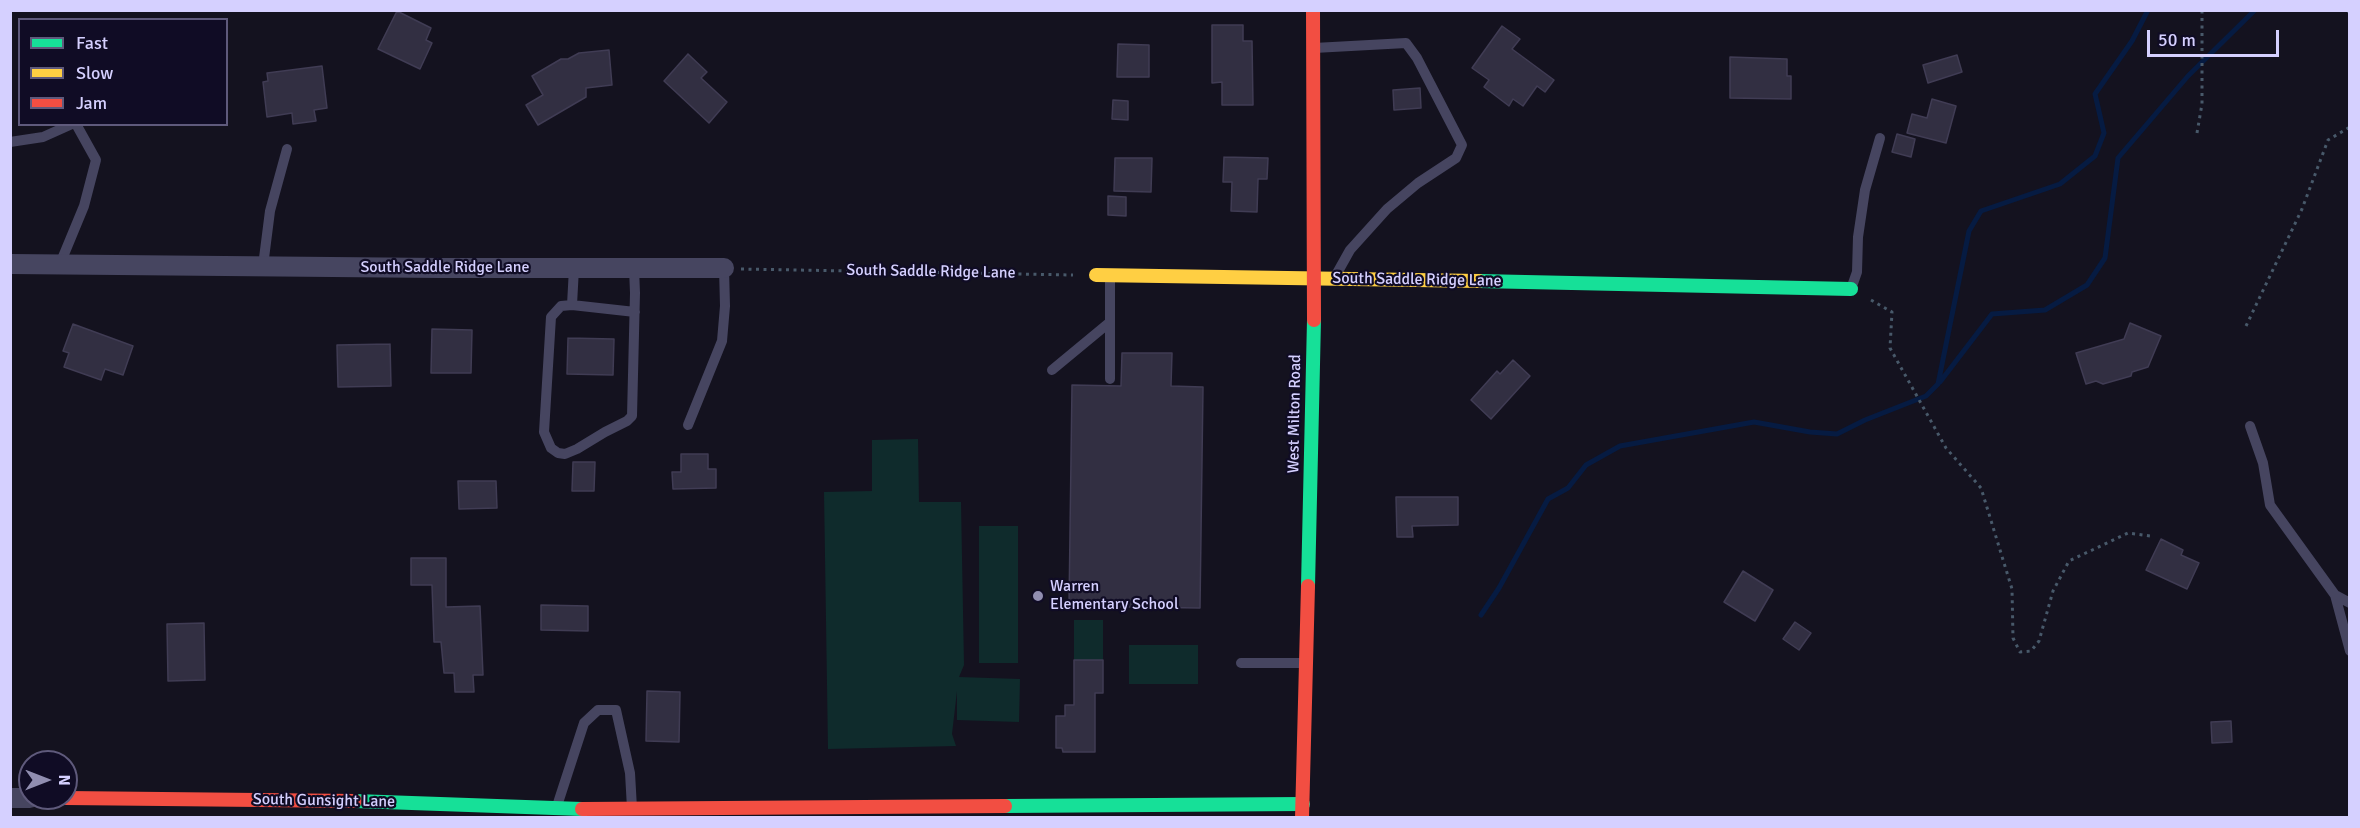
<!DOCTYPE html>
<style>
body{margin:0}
#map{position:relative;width:2360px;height:828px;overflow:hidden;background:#14121f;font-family:Signika,sans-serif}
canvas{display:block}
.frame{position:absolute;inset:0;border:12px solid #d5d0ff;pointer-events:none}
.legend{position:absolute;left:18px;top:18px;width:210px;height:108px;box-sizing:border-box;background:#100c25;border:2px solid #5f5a7c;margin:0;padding:8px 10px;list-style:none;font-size:18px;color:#d5d0ff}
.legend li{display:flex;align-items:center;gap:12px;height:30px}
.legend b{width:30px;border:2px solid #5f5a7c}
.north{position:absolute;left:18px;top:750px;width:60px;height:60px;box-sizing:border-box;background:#100c25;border:2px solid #5f5a7c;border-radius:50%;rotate:90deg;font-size:16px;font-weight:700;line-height:24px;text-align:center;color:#d5d0ff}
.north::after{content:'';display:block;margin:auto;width:21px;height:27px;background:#918eb1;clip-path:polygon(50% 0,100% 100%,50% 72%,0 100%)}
.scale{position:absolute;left:2147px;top:30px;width:132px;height:27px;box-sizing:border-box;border:3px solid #d5d0ff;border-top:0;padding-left:8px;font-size:18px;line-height:21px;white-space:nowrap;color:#d5d0ff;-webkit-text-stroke:4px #100c25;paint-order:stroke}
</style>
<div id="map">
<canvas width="2360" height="828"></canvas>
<div class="frame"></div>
<ul class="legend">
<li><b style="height:8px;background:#16e098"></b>Fast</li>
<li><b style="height:8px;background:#ffcf43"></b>Slow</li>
<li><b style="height:8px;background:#f24e42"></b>Jam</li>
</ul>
<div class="north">N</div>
<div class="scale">50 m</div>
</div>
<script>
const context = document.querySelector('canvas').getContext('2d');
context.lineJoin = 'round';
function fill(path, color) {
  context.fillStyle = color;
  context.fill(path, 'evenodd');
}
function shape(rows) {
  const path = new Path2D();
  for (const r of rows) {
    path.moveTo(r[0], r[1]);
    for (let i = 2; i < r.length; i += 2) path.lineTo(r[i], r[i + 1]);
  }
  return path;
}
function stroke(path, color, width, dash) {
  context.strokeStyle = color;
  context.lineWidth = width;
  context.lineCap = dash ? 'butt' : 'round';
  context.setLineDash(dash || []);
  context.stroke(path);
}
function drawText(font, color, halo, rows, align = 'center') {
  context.font = font + ' Signika,sans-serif';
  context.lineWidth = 4.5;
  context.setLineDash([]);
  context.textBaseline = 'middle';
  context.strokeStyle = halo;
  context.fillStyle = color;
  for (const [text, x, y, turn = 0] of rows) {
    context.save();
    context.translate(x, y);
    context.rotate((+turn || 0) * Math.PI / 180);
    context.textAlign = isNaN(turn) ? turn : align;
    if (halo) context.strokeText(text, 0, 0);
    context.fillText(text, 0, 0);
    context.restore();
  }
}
const green = shape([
 [918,439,919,502,961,502,964,665,959,677,1020,679,1019,722,957,720,957,691,952,734,956,746,828,749,824,492,872,491,872,440],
 [979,526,1018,526,1018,663,979,663],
 [1074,620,1103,620,1103,660,1074,660],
 [1129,645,1198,645,1198,684,1129,684]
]);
const stream = shape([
 [1940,382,1992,314,2045,310,2087,285,2105,258,2118,158,2188,76,2255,10],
 [1481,615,1499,588,1548,499,1568,488,1586,465,1620,446,1754,422,1810,432,1837,434,1865,420,1926,396,1938,384,1969,231,1981,211,2060,184,2095,156,2104,133,2095,94,2132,41,2148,10]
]);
const building = shape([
 [397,11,431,28,426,40,432,43,420,69,378,49,397,11],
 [1212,25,1243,25,1243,41,1252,41,1253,105,1222,105,1222,82,1212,83,1212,25],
 [1502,26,1520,39,1512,49,1554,80,1545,92,1537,86,1523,106,1513,99,1509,106,1484,87,1489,80,1472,68,1502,26],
 [1118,44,1149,45,1149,77,1117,77,1118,44],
 [609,50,612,85,586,88,586,97,538,125,526,105,543,95,532,76,561,59,568,59,579,53,609,50],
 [688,54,707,72,701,78,727,102,709,123,664,81,688,54],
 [1957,55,1962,72,1928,83,1923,65,1957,55],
 [1730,57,1787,59,1787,76,1791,76,1791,99,1730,98,1730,57],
 [322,66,327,108,314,110,316,121,293,124,292,113,267,117,263,82,268,81,267,73,322,66],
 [1420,88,1421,108,1394,110,1393,90,1420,88],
 [1932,99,1956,106,1946,143,1907,133,1912,114,1927,118,1932,99],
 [1113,100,1128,101,1128,120,1112,119,1113,100],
 [1897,134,1915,139,1911,157,1892,152,1897,134],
 [1224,157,1268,158,1267,179,1258,179,1257,212,1231,211,1232,182,1223,182,1224,157],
 [1115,158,1152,158,1151,192,1114,191,1115,158],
 [1108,196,1126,197,1126,216,1108,215,1108,196],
 [2130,323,2161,336,2148,367,2132,372,2131,376,2103,384,2096,381,2086,384,2076,353,2124,339,2130,323],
 [73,324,133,346,123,375,105,369,101,380,64,367,69,353,63,351,73,324],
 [432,329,472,330,471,373,431,373,432,329],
 [568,338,614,339,613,375,567,374,568,338],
 [390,344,391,386,338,387,337,345,390,344],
 [1122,353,1172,353,1171,386,1203,387,1200,608,1069,606,1072,385,1121,386,1122,353],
 [1513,360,1530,376,1491,419,1471,400,1497,371,1500,374,1513,360],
 [681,454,708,454,708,469,716,469,716,488,673,489,672,472,681,472,681,454],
 [573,462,595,462,594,491,572,491,573,462],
 [458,481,496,481,497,508,459,509,458,481],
 [1396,497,1458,497,1458,525,1412,526,1413,537,1397,537,1396,497],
 [2161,539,2183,550,2181,555,2199,563,2187,589,2146,570,2161,539],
 [411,558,446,558,446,607,480,606,483,675,473,675,474,692,455,692,454,673,444,673,441,642,434,642,432,585,411,585,411,558],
 [1743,571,1773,590,1755,621,1724,602,1743,571],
 [541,605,588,606,588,631,541,630,541,605],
 [1795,622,1811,633,1799,650,1783,639,1795,622],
 [204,623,205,680,168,681,167,624,204,623],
 [1074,660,1103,660,1103,693,1095,693,1095,752,1063,752,1062,748,1056,748,1056,716,1065,716,1065,705,1074,705,1074,660],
 [647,691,680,692,679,742,646,741,647,691],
 [2231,721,2232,742,2212,743,2211,722,2231,721]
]);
const path = shape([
 [2347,10,2350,13],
 [2197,133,2202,104,2202,10],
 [741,269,1073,275],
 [1871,300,1892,312,1890,348,1946,448,1981,488,2012,589,2013,638,2020,652,2031,651,2039,641,2053,591,2069,561,2128,533,2150,536],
 [2246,326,2302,209,2328,140,2350,127]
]);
const lane = shape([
 [1314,48,1406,43,1417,58,1462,145,1456,158,1418,183,1387,209,1350,250,1336,275],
 [10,142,43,137,72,124],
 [60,264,84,206,96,160,76,124],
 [263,266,270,211,287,149],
 [634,268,635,293,632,416,627,421,605,432,577,449,565,454,558,453,551,448,544,432,551,317,561,306,572,305,635,312],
 [1851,289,1857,272,1858,237,1865,190,1880,138],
 [572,305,574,268],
 [1052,370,1110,322],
 [1110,379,1110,276],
 [688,425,722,341,725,306,724,268],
 [2250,426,2263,463,2270,505,2335,595,2350,651],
 [2335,595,2350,603],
 [1241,663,1304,663],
 [557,806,584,723,598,710,616,710,630,773,632,808]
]);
const street = shape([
 [10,264,439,268,724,268],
 [10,798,30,798]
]);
const fast = shape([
 [1479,281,1851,289],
 [1308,586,1314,320],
 [355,801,582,809],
 [1005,806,1303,804]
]);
const slow = shape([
 [1096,275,1479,281]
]);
const jam = shape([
 [1313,10,1314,320],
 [66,798,355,801],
 [582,809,1005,806],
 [1302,818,1308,586]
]);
const markers = [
 [1038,596,6,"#918eb1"]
];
const streetNames = [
 ["South Saddle Ridge Lane",445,268],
 ["South Saddle Ridge Lane",931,272,1],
 ["South Saddle Ridge Lane",1417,280,1],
 ["West Milton Road",1295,414,-89],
 ["South Gunsight Lane",324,801,1]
];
const poiNames = [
 ["Warren",1050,587],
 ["Elementary School",1050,605]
];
fill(green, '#0f2b2c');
stroke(stream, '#061b42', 5);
fill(building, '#322f42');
stroke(building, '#403c54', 1.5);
stroke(path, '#48596a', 3, [3, 4.5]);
stroke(lane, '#464560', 10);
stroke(street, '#464560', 20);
stroke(fast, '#16e098', 14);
stroke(slow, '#ffcf43', 14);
stroke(jam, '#f24e42', 14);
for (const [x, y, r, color] of markers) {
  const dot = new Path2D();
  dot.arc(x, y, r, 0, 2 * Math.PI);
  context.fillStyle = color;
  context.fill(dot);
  stroke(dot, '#100c25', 2);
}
drawText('16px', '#d5d0ff', '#100c25', streetNames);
drawText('16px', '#d5d0ff', '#100c25', poiNames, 'left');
</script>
